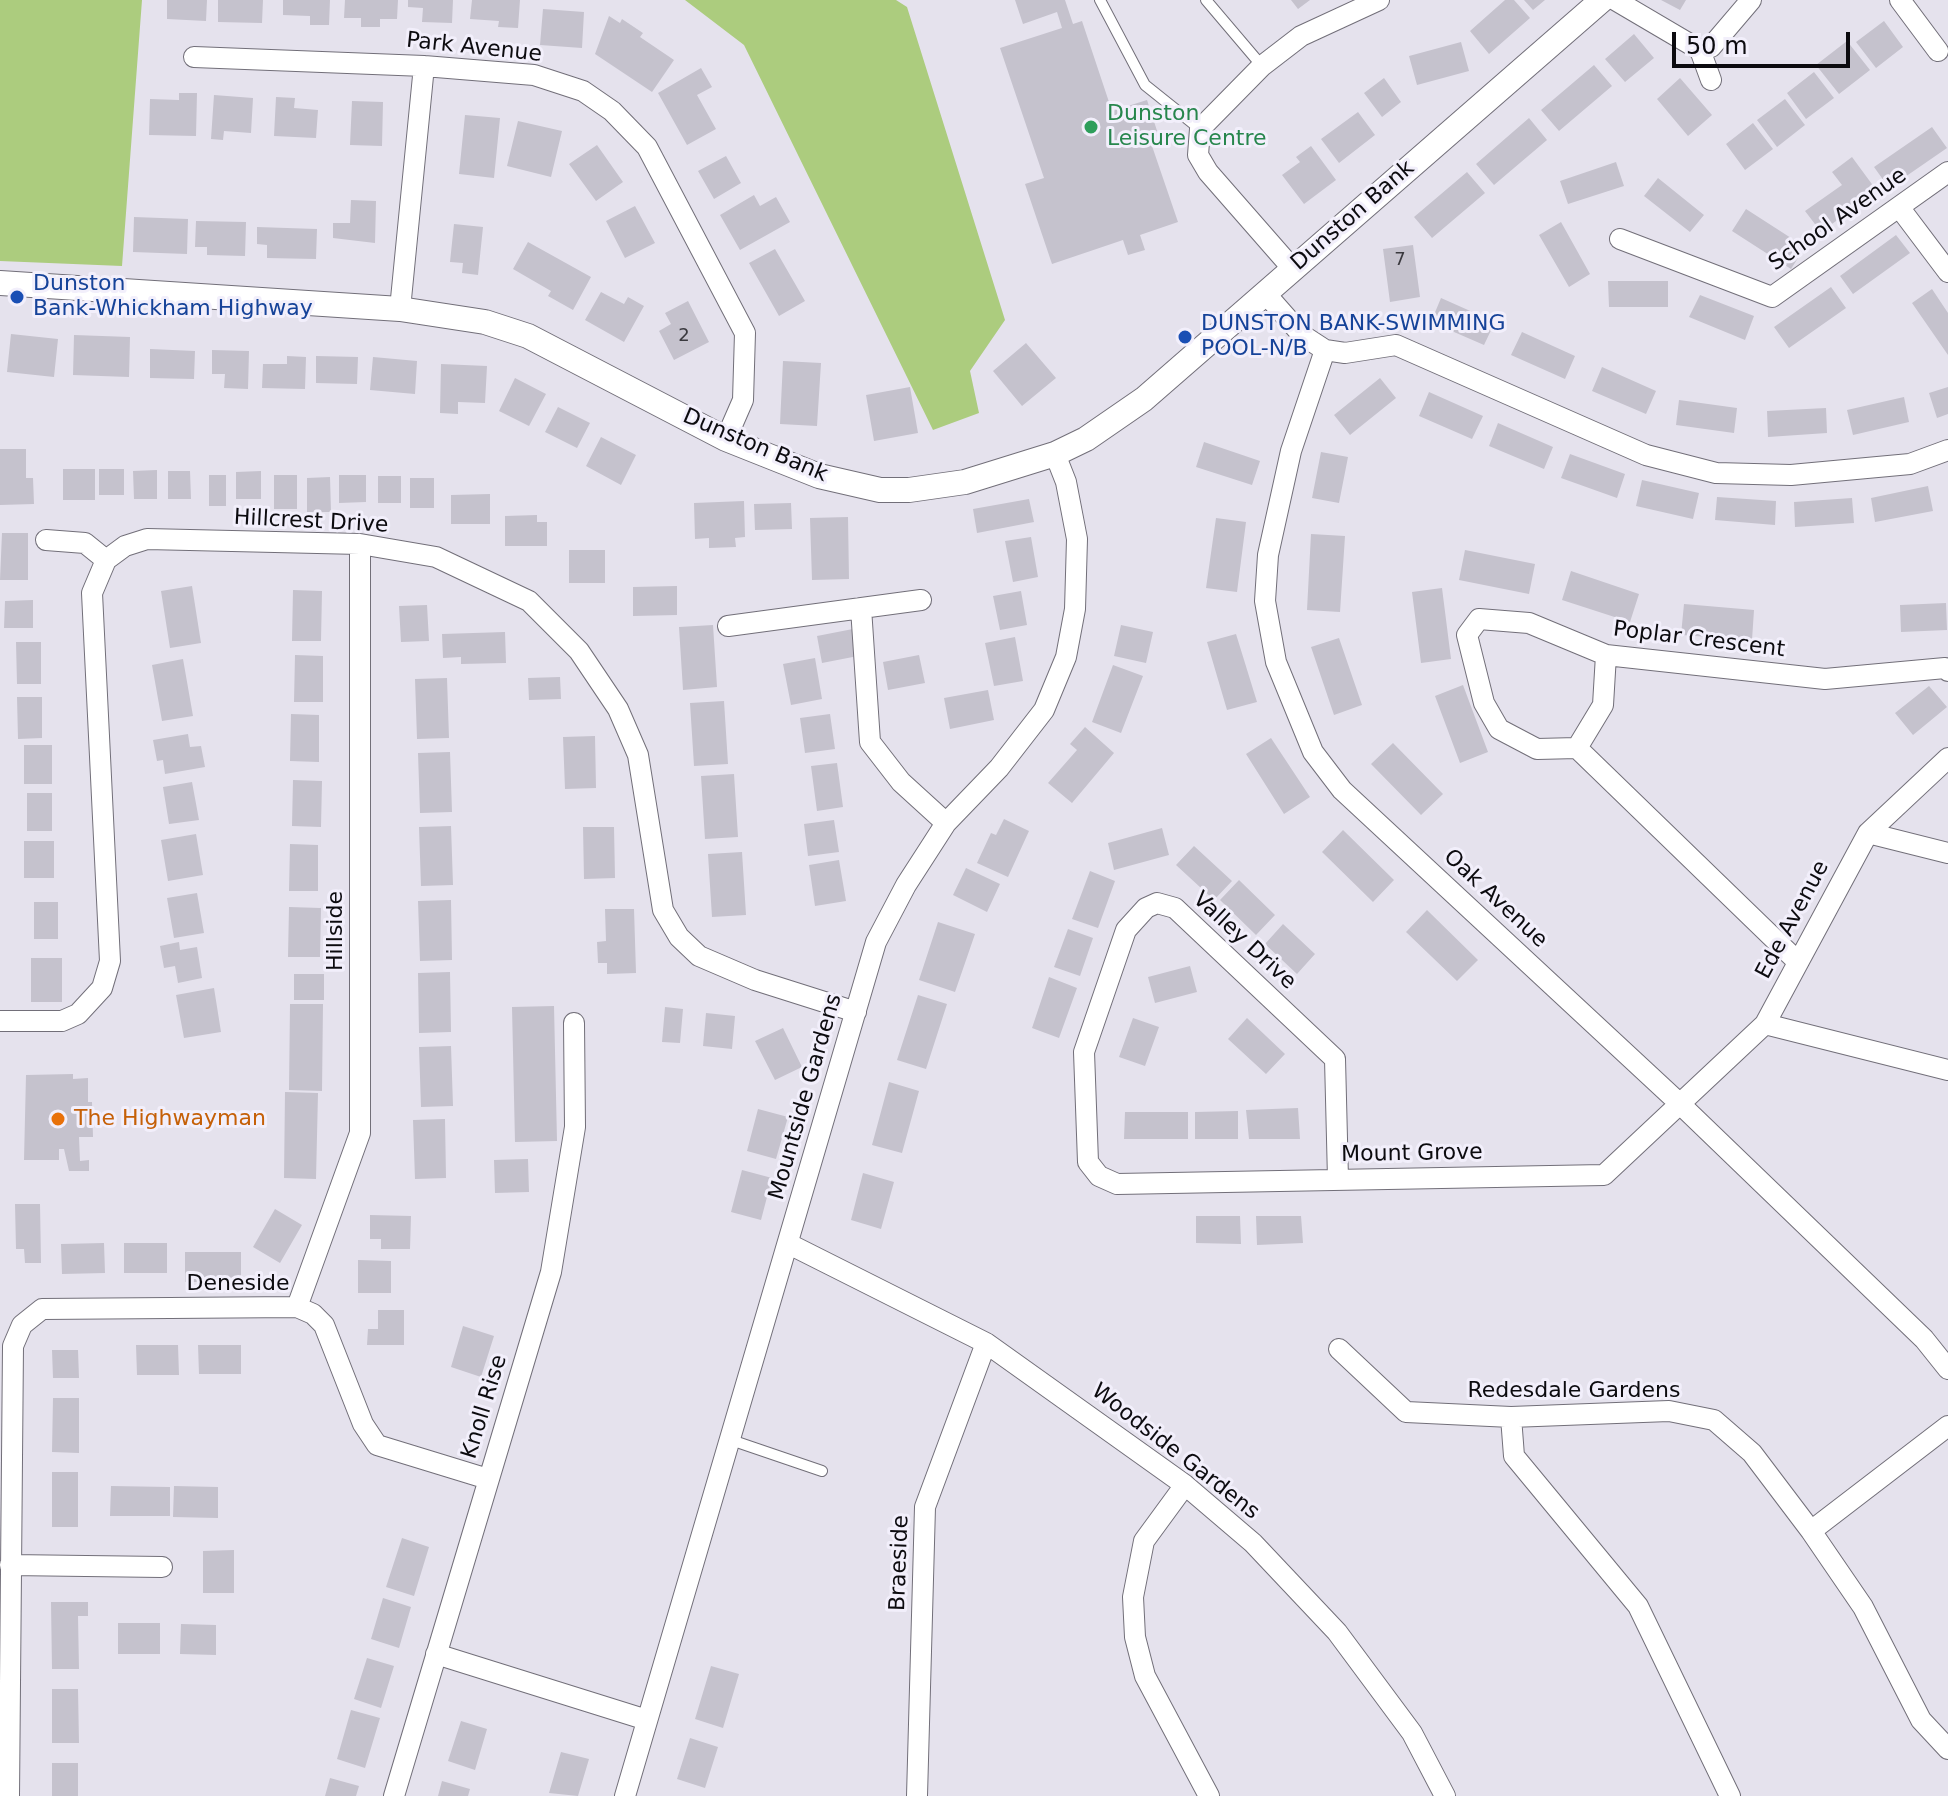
<!DOCTYPE html>
<style>
body{margin:0}
#map{position:relative;width:1948px;height:1796px;overflow:hidden;background:#e5e2ed;font-family:"DejaVu Sans",sans-serif}
canvas{display:block}
.scale{position:absolute;left:1672px;top:32px;width:178px;height:36px;box-sizing:border-box;border:4px solid #0c0b0f;border-top:0;padding-left:10px;font-size:24px;line-height:28px;white-space:nowrap;color:#0c0b0f;-webkit-text-stroke:6px #f2effb;paint-order:stroke}
</style>
<div id="map">
<canvas width="1948" height="1796"></canvas>
<div class="scale">50 m</div>
</div>
<script>
const context = document.querySelector('canvas').getContext('2d');
context.lineJoin = 'round';
function fill(path, color) {
  context.fillStyle = color;
  context.fill(path, 'evenodd');
}
function shape(rows) {
  const path = new Path2D();
  for (const r of rows) {
    path.moveTo(r[0], r[1]);
    for (let i = 2; i < r.length; i += 2) path.lineTo(r[i], r[i + 1]);
  }
  return path;
}
function stroke(path, color, width, dash) {
  context.strokeStyle = color;
  context.lineWidth = width;
  context.lineCap = dash ? 'butt' : 'round';
  context.setLineDash(dash || []);
  context.stroke(path);
}
function drawText(font, color, halo, rows, align = 'center') {
  context.font = font + ' "DejaVu Sans",sans-serif';
  context.lineWidth = 6;
  context.setLineDash([]);
  context.textBaseline = 'middle';
  context.strokeStyle = halo;
  context.fillStyle = color;
  for (const [text, x, y, turn = 0] of rows) {
    context.save();
    context.translate(x, y);
    context.rotate((+turn || 0) * Math.PI / 180);
    context.textAlign = isNaN(turn) ? turn : align;
    if (halo) context.strokeText(text, 0, 0);
    context.fillText(text, 0, 0);
    context.restore();
  }
}
const green = shape([
 [0,0,142,0,122,266,0,261],
 [685,0,896,0,907,7,1005,320,970,371,979,413,933,430,744,45]
]);
const building = shape([
 [167,0,207,0,206,21,167,19],
 [218,0,263,0,262,23,218,22],
 [283,0,330,0,329,25,310,25,310,16,283,15],
 [345,0,398,0,397,19,380,19,380,27,361,27,361,18,344,18],
 [408,0,453,0,452,23,422,22,423,8,408,7],
 [472,0,520,0,518,28,498,27,499,21,470,19],
 [1015,0,1065,0,1073,24,1082,21,1112,111,1147,100,1161,143,1152,146,1178,222,1140,235,1145,250,1128,255,1123,240,1052,264,1025,184,1044,178,1000,48,1062,28,1057,12,1023,24],
 [1291,0,1310,0,1298,9],
 [1505,0,1514,0,1530,18,1489,54,1470,31],
 [1524,0,1545,0,1533,10],
 [1661,0,1686,0,1680,10],
 [543,9,584,12,582,48,540,45],
 [609,16,620,23,622,19,643,33,640,37,674,60,652,92,595,54],
 [1884,21,1903,47,1876,68,1856,42],
 [1634,34,1654,58,1625,82,1605,59],
 [1847,41,1870,70,1839,94,1816,65],
 [1461,42,1469,71,1417,85,1409,56],
 [1594,65,1612,86,1559,131,1541,110],
 [701,68,712,87,697,95,716,129,687,145,658,93],
 [1814,72,1834,98,1806,119,1787,93],
 [1384,78,1401,102,1382,117,1364,93],
 [1680,78,1712,115,1688,136,1657,99],
 [179,93,197,93,196,136,149,135,150,99,179,100],
 [214,95,253,98,251,133,224,131,223,140,211,139],
 [276,97,295,98,294,108,318,110,316,138,274,136],
 [1785,99,1805,125,1777,147,1757,120],
 [352,101,383,102,382,146,350,145],
 [1358,112,1375,135,1339,163,1321,139],
 [465,115,500,118,494,178,459,174],
 [1529,118,1547,140,1494,185,1476,164],
 [518,121,562,131,551,177,507,166],
 [1753,123,1773,149,1745,170,1726,144],
 [1932,127,1947,148,1889,188,1874,167],
 [597,145,623,182,596,201,569,164],
 [1311,146,1336,180,1304,204,1282,175,1300,162,1296,157],
 [726,156,741,183,714,199,698,171],
 [1852,157,1877,191,1821,232,1805,211,1842,185,1832,172],
 [1616,162,1624,186,1568,204,1560,181],
 [1467,172,1485,193,1432,238,1414,217],
 [1658,178,1704,215,1690,232,1644,196],
 [754,195,760,206,776,197,790,222,740,250,720,215],
 [351,200,376,201,375,243,333,238,333,223,350,223],
 [635,206,655,243,625,258,606,221],
 [1746,209,1805,247,1791,269,1732,231],
 [134,217,188,219,187,254,133,252],
 [196,221,246,222,245,256,207,255,207,247,195,247],
 [1561,222,1590,274,1569,287,1539,235],
 [454,224,483,227,478,275,462,273,463,263,450,262],
 [257,227,317,229,316,259,267,258,267,245,257,244],
 [1896,235,1910,253,1853,294,1840,276],
 [528,242,591,277,573,310,548,296,551,291,513,269],
 [1413,245,1420,297,1390,302,1383,249],
 [775,249,805,301,779,316,749,263],
 [1608,281,1668,281,1668,307,1609,307],
 [1831,287,1846,308,1789,348,1774,327],
 [1932,289,1948,313,1948,355,1912,303],
 [601,292,624,304,628,297,644,306,624,342,585,320],
 [1700,295,1754,316,1745,340,1689,317],
 [1441,298,1495,322,1484,345,1431,322],
 [688,301,709,342,674,360,659,331,671,324,665,313],
 [1522,332,1575,356,1565,379,1511,355],
 [11,334,58,339,54,377,7,372],
 [74,335,130,337,129,377,73,375],
 [1026,343,1056,378,1022,406,993,371],
 [150,349,195,351,194,379,150,378],
 [212,350,249,351,248,389,224,388,225,374,212,374],
 [287,356,306,357,305,389,262,388,263,364,287,364],
 [316,356,358,357,357,384,316,383],
 [373,357,417,361,415,394,370,390],
 [783,361,821,363,817,426,780,424],
 [441,364,487,366,485,403,458,402,458,414,440,413],
 [1602,367,1656,391,1646,414,1592,391],
 [515,378,546,394,529,426,499,411],
 [1380,378,1396,398,1350,435,1334,415],
 [910,387,918,433,874,441,866,395],
 [1948,387,1948,414,1937,418,1929,393],
 [1429,392,1483,416,1472,439,1419,416],
 [1904,397,1909,422,1853,435,1847,410],
 [1679,400,1737,408,1734,433,1676,425],
 [558,407,590,423,577,448,545,432],
 [1826,408,1827,433,1768,437,1767,411],
 [1498,423,1553,447,1544,469,1489,446],
 [601,437,636,455,621,485,586,466],
 [1204,442,1260,461,1252,485,1196,467],
 [0,449,26,449,26,478,33,478,34,504,0,505],
 [1321,452,1348,457,1339,503,1312,498],
 [1570,454,1625,474,1617,498,1561,478],
 [63,469,95,469,95,500,63,500],
 [99,469,124,469,124,495,99,495],
 [157,470,157,499,134,499,133,471],
 [168,471,190,471,191,499,168,499],
 [261,471,261,499,236,499,236,472],
 [209,475,226,475,226,506,209,506],
 [274,475,297,475,297,509,274,509],
 [339,475,366,475,366,502,339,503],
 [378,476,401,476,401,503,378,503],
 [330,477,331,512,307,512,307,478],
 [410,478,434,478,434,508,410,508],
 [1642,480,1699,493,1693,519,1636,506],
 [1928,486,1933,511,1875,522,1871,498],
 [490,494,490,524,451,524,451,495],
 [1717,497,1776,501,1775,525,1715,520],
 [1852,498,1854,523,1795,527,1794,502],
 [1029,499,1034,522,977,533,973,509],
 [744,501,745,537,735,538,736,547,709,548,709,538,695,539,694,503],
 [791,503,792,529,755,530,754,504],
 [537,515,537,522,547,522,547,546,505,546,505,516],
 [848,517,849,579,812,580,810,518],
 [1216,518,1246,522,1237,592,1206,588],
 [2,533,28,533,28,580,0,580],
 [1311,534,1345,536,1340,612,1307,610],
 [1031,537,1038,577,1013,582,1005,541],
 [569,550,605,550,605,583,569,583],
 [1465,550,1535,564,1529,594,1459,580],
 [1571,571,1639,594,1630,622,1562,600],
 [192,586,201,643,170,648,161,591],
 [677,586,677,615,633,616,633,587],
 [1442,588,1451,659,1421,663,1412,592],
 [293,590,322,591,321,641,292,641],
 [1021,591,1027,625,1000,630,993,596],
 [33,600,33,628,4,628,5,601],
 [1946,603,1947,630,1901,632,1900,605],
 [1684,604,1754,610,1752,640,1681,635],
 [427,605,429,641,401,642,399,606],
 [713,625,717,687,683,690,679,627],
 [1121,625,1153,632,1146,663,1114,656],
 [858,628,863,655,822,663,817,636],
 [505,632,506,663,461,664,461,657,443,658,442,634],
 [1236,634,1257,702,1227,710,1207,642],
 [1015,637,1023,681,994,686,985,643],
 [1339,638,1362,705,1334,715,1311,647],
 [16,642,41,642,41,684,17,684],
 [295,655,323,656,323,702,294,702],
 [919,655,925,683,888,690,883,662],
 [815,658,822,699,791,705,783,664],
 [183,659,193,716,162,721,152,665],
 [1113,665,1143,676,1121,733,1092,722],
 [560,677,561,699,529,700,528,678],
 [447,678,449,738,417,739,415,679],
 [1463,685,1488,752,1460,763,1435,696],
 [1929,686,1947,707,1913,735,1895,713],
 [988,690,994,720,950,729,944,698],
 [17,697,42,697,42,738,18,739],
 [724,701,728,764,694,766,690,703],
 [291,714,319,715,319,762,290,761],
 [830,714,835,749,805,753,800,718],
 [1085,727,1114,753,1072,803,1048,783,1077,750,1070,744],
 [188,734,190,747,201,746,205,767,165,774,163,760,157,761,153,740],
 [595,736,596,788,565,789,563,737],
 [1271,738,1310,797,1284,814,1246,754],
 [1393,743,1443,794,1421,815,1371,764],
 [24,745,52,745,52,784,24,784],
 [450,752,452,812,420,813,418,753],
 [837,763,843,807,817,811,811,766],
 [734,774,738,837,705,839,701,776],
 [293,780,322,781,321,827,292,826],
 [192,782,199,820,169,824,163,787],
 [27,793,52,793,52,831,27,831],
 [1004,819,1029,831,1008,877,977,863,991,833,996,835],
 [834,820,839,852,808,856,804,824],
 [451,826,453,885,421,886,419,827],
 [583,827,614,827,615,878,584,879],
 [1162,828,1169,855,1114,870,1108,843],
 [1343,830,1394,880,1373,902,1322,852],
 [196,834,203,875,168,881,161,840],
 [24,841,54,841,54,878,24,878],
 [290,844,318,845,318,891,289,891],
 [1194,846,1232,881,1214,900,1176,865],
 [742,852,746,915,712,917,708,854],
 [839,860,846,901,815,906,809,865],
 [966,868,1000,884,987,912,953,895],
 [1090,871,1115,881,1098,928,1072,919],
 [1239,880,1275,915,1256,935,1220,900],
 [197,893,204,933,174,938,167,898],
 [451,900,452,960,420,961,418,901],
 [34,902,58,902,58,939,34,939],
 [289,907,321,908,320,957,288,957],
 [605,909,634,909,636,973,607,974,607,963,598,963,597,942,606,941],
 [1427,910,1478,960,1457,981,1406,932],
 [938,922,975,934,955,992,919,980],
 [1283,924,1315,954,1297,974,1265,944],
 [1068,929,1093,938,1080,976,1054,967],
 [179,942,180,950,197,947,202,978,178,983,175,966,164,968,160,946],
 [31,958,62,958,62,1002,31,1002],
 [1190,966,1197,992,1155,1003,1148,977],
 [450,972,451,1032,419,1033,418,973],
 [294,974,324,974,324,1000,294,1000],
 [1049,977,1077,988,1059,1038,1032,1028],
 [214,988,221,1032,184,1038,176,995],
 [918,995,947,1004,926,1069,897,1060],
 [290,1004,323,1004,322,1091,289,1090],
 [554,1006,557,1141,515,1142,512,1007],
 [665,1007,683,1009,680,1043,662,1042],
 [706,1013,735,1016,732,1049,703,1046],
 [1133,1018,1159,1027,1145,1066,1119,1057],
 [1247,1018,1285,1054,1266,1074,1228,1039],
 [783,1028,802,1067,775,1080,755,1041],
 [451,1046,453,1106,421,1107,419,1047],
 [73,1074,73,1079,88,1078,88,1102,92,1102,93,1137,79,1137,80,1161,89,1160,89,1171,69,1171,64,1149,59,1149,59,1160,24,1160,26,1075],
 [889,1082,919,1091,902,1153,872,1145],
 [285,1092,318,1093,316,1179,284,1178],
 [1298,1108,1300,1139,1249,1139,1246,1110],
 [758,1109,788,1117,776,1159,747,1151],
 [1238,1111,1238,1139,1195,1139,1195,1112],
 [1125,1112,1188,1112,1188,1139,1124,1139],
 [445,1119,446,1178,415,1179,413,1120],
 [528,1159,529,1192,495,1193,494,1160],
 [742,1170,772,1178,761,1220,731,1212],
 [863,1173,894,1182,881,1229,851,1220],
 [15,1204,40,1204,41,1263,25,1263,24,1249,16,1249],
 [275,1209,302,1225,280,1263,253,1247],
 [370,1215,411,1216,410,1249,381,1249,381,1239,370,1239],
 [1196,1216,1240,1216,1241,1244,1196,1243],
 [1256,1216,1301,1216,1303,1243,1257,1245],
 [104,1243,105,1273,62,1274,61,1244],
 [124,1243,167,1243,167,1273,124,1273],
 [185,1252,241,1252,241,1282,185,1282],
 [358,1260,391,1261,391,1293,358,1293],
 [378,1310,404,1310,404,1345,367,1345,368,1329,378,1329],
 [463,1326,494,1336,481,1377,451,1367],
 [136,1345,178,1345,179,1375,137,1375],
 [198,1345,241,1345,241,1374,199,1374],
 [52,1350,78,1350,79,1378,53,1378],
 [53,1398,79,1398,79,1453,52,1452],
 [52,1472,78,1472,78,1527,52,1527],
 [111,1486,170,1487,170,1516,110,1516],
 [174,1486,218,1487,218,1518,173,1517],
 [402,1538,429,1547,414,1596,386,1587],
 [234,1550,234,1593,203,1593,203,1551],
 [383,1598,411,1607,399,1648,371,1639],
 [51,1602,88,1602,88,1616,78,1616,79,1669,52,1669],
 [118,1623,160,1623,160,1654,118,1654],
 [181,1624,216,1625,216,1655,180,1654],
 [367,1658,394,1666,381,1708,354,1699],
 [711,1666,739,1674,723,1728,695,1719],
 [52,1689,78,1689,79,1743,52,1743],
 [351,1710,380,1718,365,1768,337,1759],
 [461,1721,487,1729,475,1770,448,1761],
 [690,1738,718,1747,705,1788,677,1779],
 [561,1752,589,1759,578,1796,549,1793],
 [52,1763,78,1763,78,1796,52,1796],
 [330,1778,359,1786,356,1796,325,1796],
 [442,1781,470,1789,468,1796,438,1796]
]);
const service = shape([
 [1100,0,1145,85,1200,129],
 [1206,0,1262,66],
 [731,1440,822,1471]
]);
const minor = shape([
 [1615,0,1700,50,1711,47,1751,0],
 [1900,0,1938,51],
 [1700,50,1711,80],
 [194,57,424,66,534,75,583,91,612,111,647,147,745,333,743,400,726,439],
 [1899,207,1948,272],
 [1620,239,1772,297,1948,172],
 [1292,268,1208,172,1198,155,1200,129,1262,66,1301,36,1379,0],
 [1265,293,1302,335,1325,350,1345,353,1396,345,1646,455,1716,473,1791,475,1910,464,1948,450],
 [400,309,424,66],
 [1325,350,1291,451,1268,555,1265,601,1276,662,1313,752,1342,790,1678,1102,1924,1339,1948,1369],
 [46,540,85,543,106,560],
 [861,608,870,742,901,782,946,823],
 [728,626,921,600],
 [1577,748,1603,705,1606,655],
 [1868,833,1948,853],
 [1798,962,1577,748,1537,749,1499,729,1484,703,1467,635,1479,619,1529,623,1606,655,1825,679,1945,668,1948,671],
 [0,1021,62,1021,78,1014,102,988,110,961,92,593,106,560,125,546,147,539,360,544,436,557,529,601,579,651,618,709,638,755,663,910,679,937,699,956,755,980,856,1012],
 [1765,1024,1948,1070],
 [1338,1179,1335,1059,1175,908,1157,903,1146,908,1126,930,1084,1052,1088,1162,1099,1176,1117,1184,1604,1175,1765,1024,1868,833,1948,758],
 [789,1244,986,1343,1185,1485,1253,1543,1337,1632,1412,1733,1445,1796],
 [297,1307,360,1133,360,544],
 [1339,1349,1406,1412,1511,1417,1669,1411,1714,1420,1752,1453,1811,1531,1863,1607,1921,1720,1948,1749],
 [1511,1417,1514,1456,1638,1606,1730,1796],
 [1185,1485,1144,1541,1133,1597,1135,1637,1145,1676,1209,1796],
 [1811,1531,1948,1426],
 [10,1565,162,1567],
 [436,1654,647,1720],
 [9,1796,13,1346,22,1325,42,1309,297,1307,313,1314,324,1325,363,1424,377,1445,488,1479],
 [394,1796,551,1272,575,1127,574,1023],
 [625,1796,876,942,906,885,946,823,999,768,1044,710,1066,657,1075,609,1077,539,1066,482,1055,454],
 [917,1796,925,1507,986,1343]
]);
const tertiary = shape([
 [0,283,400,309,485,322,528,336,726,439,819,476,880,490,909,490,965,482,1055,454,1086,439,1144,399,1602,0]
]);
const markers = [
 [1091,127,8,"#2e9e5b"],
 [17,297,8,"#1a4fb4"],
 [1185,337,8,"#1a4fb4"],
 [58,1119,8,"#e8710a"]
];
const numberNames = [
 ["7",1400,260],
 ["2",684,336]
];
const streetNames = [
 ["Park Avenue",474,48,6],
 ["Dunston Bank",1353,216,-41],
 ["School Avenue",1838,220,-35],
 ["Dunston Bank",755,446,23],
 ["Hillcrest Drive",311,522,3],
 ["Poplar Crescent",1699,640,7],
 ["Oak Avenue",1495,899,43],
 ["Ede Avenue",1793,920,-62],
 ["Hillside",336,931,-90],
 ["Valley Drive",1244,941,43],
 ["Mountside Gardens",806,1097,-74],
 ["Mount Grove",1412,1154,-1],
 ["Deneside",238,1284],
 ["Redesdale Gardens",1574,1391],
 ["Knoll Rise",485,1407,-73],
 ["Woodside Gardens",1175,1452,38],
 ["Braeside",900,1563,-88]
];
const leisureNames = [
 ["Dunston",1107,114],
 ["Leisure Centre",1107,139]
];
const transitNames = [
 ["Dunston",33,284],
 ["Bank-Whickham Highway",33,309],
 ["DUNSTON BANK-SWIMMING",1201,324],
 ["POOL-N/B",1201,349]
];
const foodNames = [
 ["The Highwayman",74,1119]
];
fill(green, '#accc7e');
fill(building, '#c5c2cd');
stroke(service, '#726f79', 12);
stroke(minor, '#726f79', 22);
stroke(tertiary, '#726f79', 26);
stroke(service, '#fff', 10);
stroke(minor, '#fff', 20);
stroke(tertiary, '#fff', 24);
for (const [x, y, r, color] of markers) {
  const dot = new Path2D();
  dot.arc(x, y, r, 0, 2 * Math.PI);
  context.fillStyle = color;
  context.fill(dot);
  stroke(dot, '#f2effb', 3);
}
drawText('18px', '#3a393e', null, numberNames);
drawText('22px', '#0c0b0f', '#f2effb', streetNames);
drawText('22px', '#27864d', '#f2effb', leisureNames, 'left');
drawText('22px', '#164399', '#f2effb', transitNames, 'left');
drawText('22px', '#c56008', '#f2effb', foodNames, 'left');
</script>
